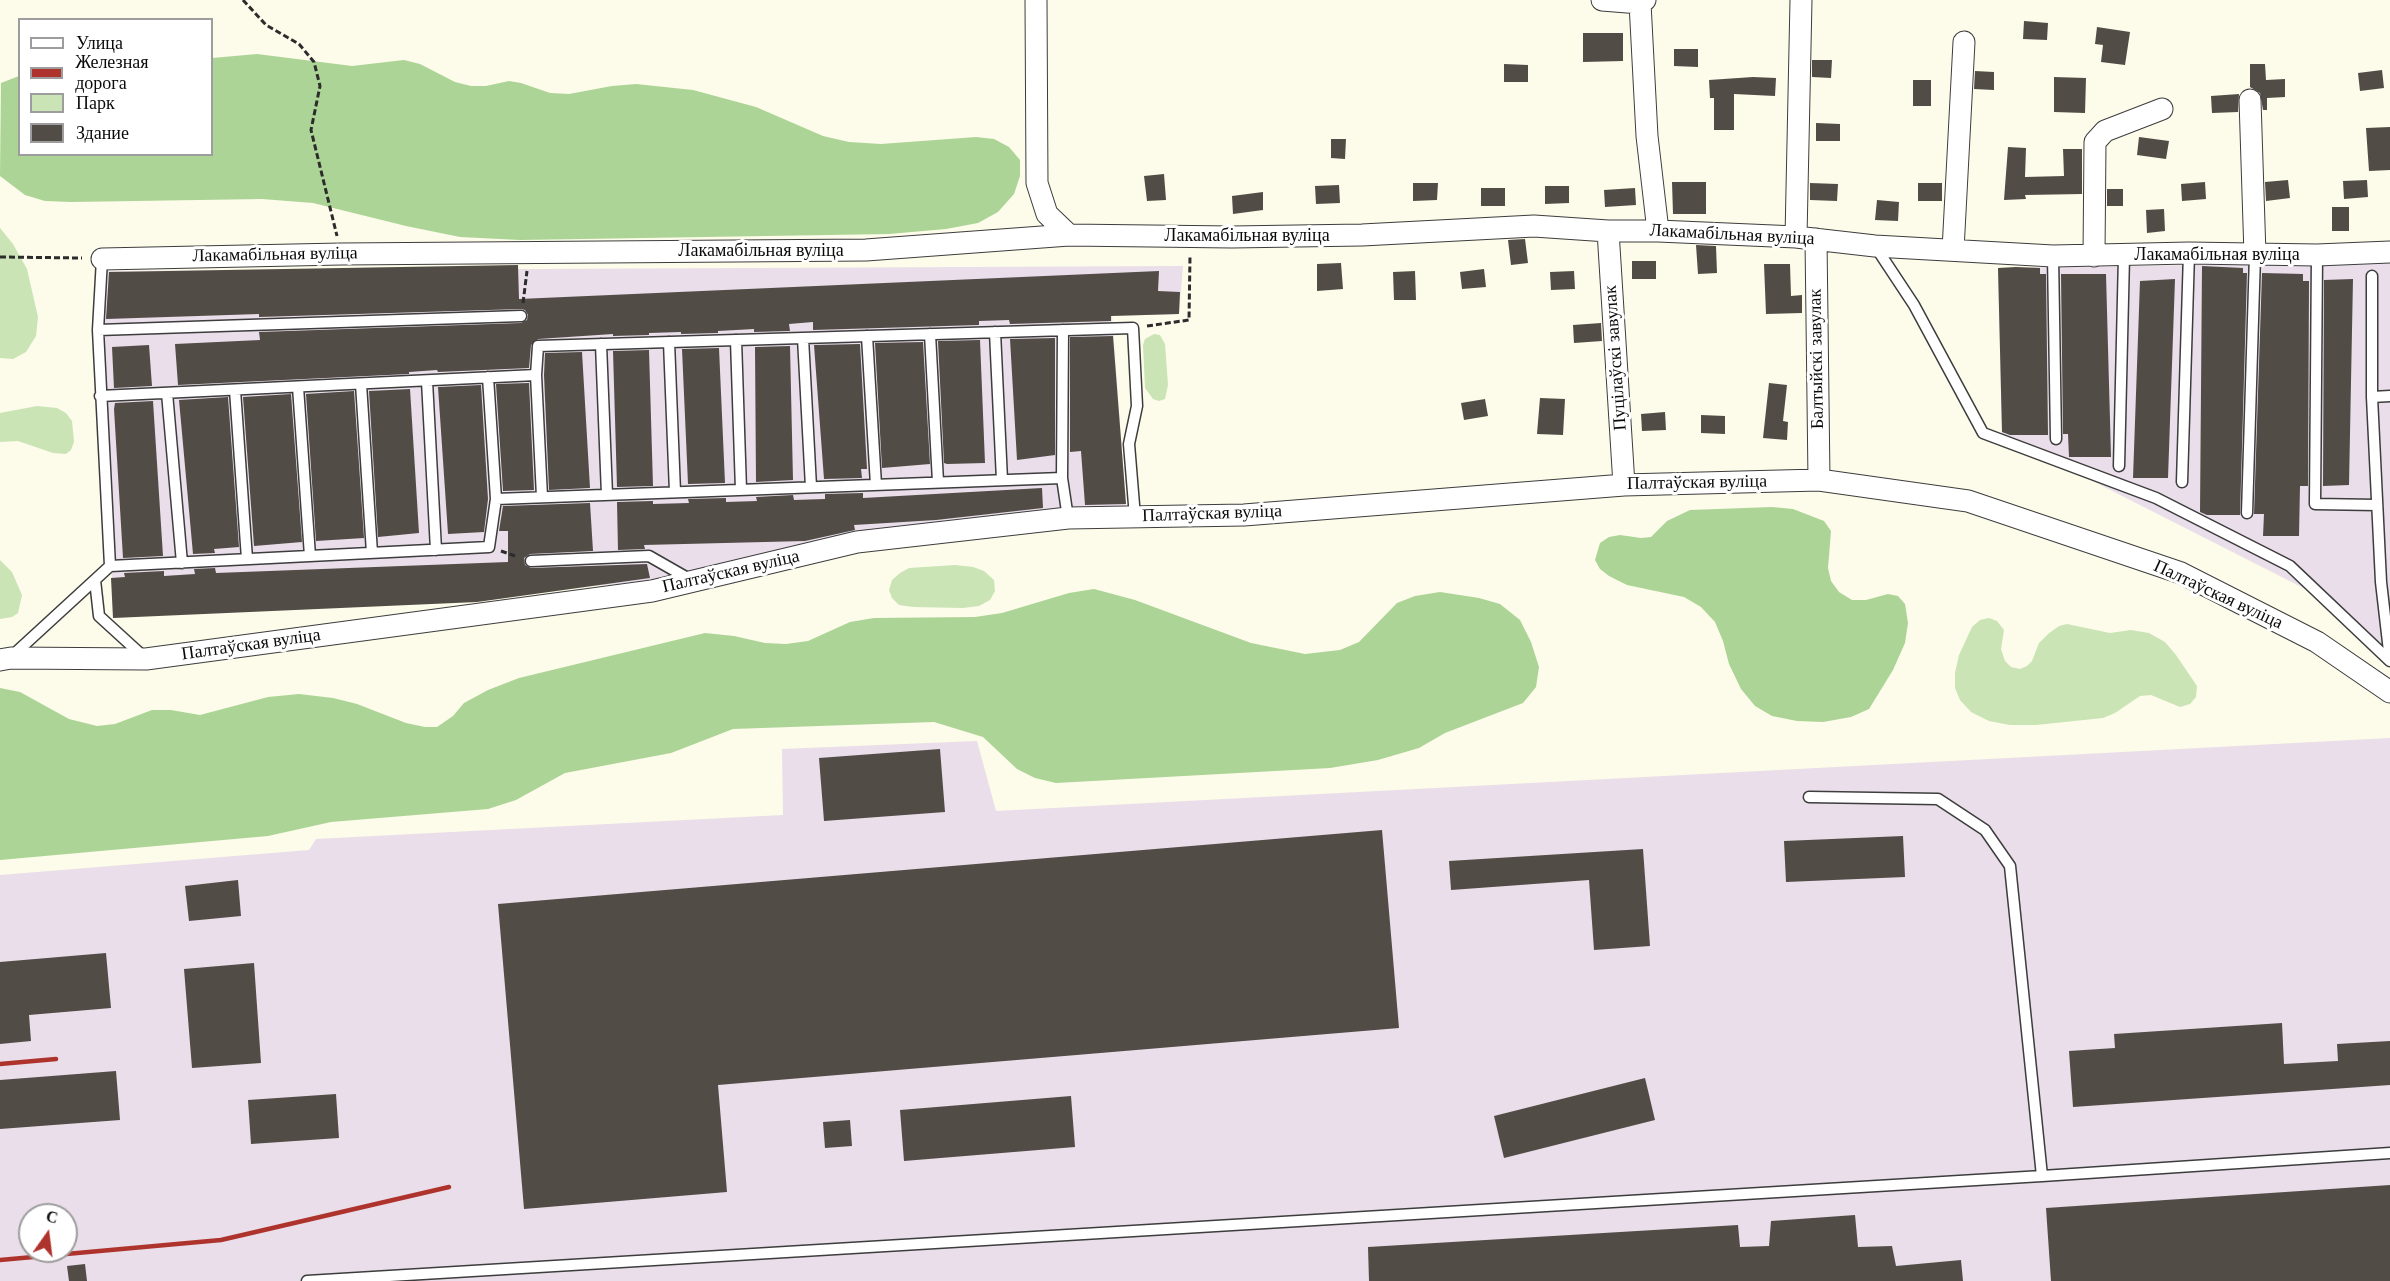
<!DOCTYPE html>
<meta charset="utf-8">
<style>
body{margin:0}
#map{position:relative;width:2390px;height:1281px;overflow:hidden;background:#fdfbe9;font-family:Georgia,serif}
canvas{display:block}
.legend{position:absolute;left:18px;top:18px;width:195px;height:138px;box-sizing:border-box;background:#fff;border:2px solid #9d9d9d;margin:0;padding:8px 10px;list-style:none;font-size:18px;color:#0a0a0a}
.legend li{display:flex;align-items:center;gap:12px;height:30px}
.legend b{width:30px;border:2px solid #9d9d9d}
.north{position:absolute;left:18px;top:1203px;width:60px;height:60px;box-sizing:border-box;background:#fff;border:2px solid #9d9d9d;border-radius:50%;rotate:14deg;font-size:16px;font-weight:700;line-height:24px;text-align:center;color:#0a0a0a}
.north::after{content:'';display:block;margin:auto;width:21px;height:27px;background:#af332d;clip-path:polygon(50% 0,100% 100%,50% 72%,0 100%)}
</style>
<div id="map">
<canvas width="2390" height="1281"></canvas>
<ul class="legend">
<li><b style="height:8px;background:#fff"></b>Улица</li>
<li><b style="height:8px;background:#af332d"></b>Железная дорога</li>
<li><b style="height:16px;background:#cae4b6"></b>Парк</li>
<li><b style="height:16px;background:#524c47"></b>Здание</li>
</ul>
<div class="north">С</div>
</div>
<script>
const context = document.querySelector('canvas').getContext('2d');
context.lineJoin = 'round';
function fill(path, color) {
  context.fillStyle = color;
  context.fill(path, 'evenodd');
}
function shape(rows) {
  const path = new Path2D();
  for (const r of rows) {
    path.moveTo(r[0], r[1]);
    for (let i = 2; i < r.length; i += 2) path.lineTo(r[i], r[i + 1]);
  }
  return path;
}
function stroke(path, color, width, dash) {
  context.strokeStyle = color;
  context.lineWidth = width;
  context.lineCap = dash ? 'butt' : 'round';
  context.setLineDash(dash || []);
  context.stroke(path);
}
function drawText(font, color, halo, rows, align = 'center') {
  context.font = font + ' Georgia,serif';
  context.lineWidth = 6;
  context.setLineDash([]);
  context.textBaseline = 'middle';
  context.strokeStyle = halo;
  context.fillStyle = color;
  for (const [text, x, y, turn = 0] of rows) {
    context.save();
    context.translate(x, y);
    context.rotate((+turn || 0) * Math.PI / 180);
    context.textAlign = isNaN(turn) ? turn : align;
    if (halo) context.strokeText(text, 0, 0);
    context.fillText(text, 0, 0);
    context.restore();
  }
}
const industrial = shape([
 [2390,262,2390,652,2331,602,2002,435,1998,268],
 [1183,266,1179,314,1112,316,1126,506,855,540,650,582,113,618,102,271],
 [2390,738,2390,1281,0,1281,0,875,309,850,316,839,783,815,782,749,977,741,996,811],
 [30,1215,66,1215,66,1251,30,1251]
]);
const green = shape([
 [0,228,13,244,27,269,38,317,36,336,26,352,13,359,0,358],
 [1154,334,1160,335,1165,344,1168,385,1165,399,1159,401,1153,399,1145,388,1143,345,1145,339],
 [37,406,57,408,66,413,72,421,74,442,71,450,66,454,53,453,18,441,0,442,0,413],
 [0,560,12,572,22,595,18,613,12,617,0,619],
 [955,565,973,567,984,571,994,580,995,591,990,600,979,606,963,608,913,607,899,605,892,598,889,590,892,580,900,573,909,568],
 [1989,618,1997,621,2004,630,2001,649,2005,661,2011,667,2020,669,2027,666,2032,661,2039,643,2048,634,2059,626,2067,624,2110,633,2131,630,2149,633,2165,642,2176,655,2197,686,2196,697,2190,704,2180,707,2151,695,2140,696,2115,713,2103,718,2036,725,2010,725,1989,721,1971,712,1960,700,1955,688,1955,673,1959,655,1972,627,1980,620]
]);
const forest = shape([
 [257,54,352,66,404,60,420,64,455,82,471,86,486,86,509,81,521,83,550,93,569,94,612,86,636,84,693,90,756,107,823,136,849,142,881,144,976,137,994,139,1009,147,1020,160,1020,176,1014,194,998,212,978,223,946,229,889,234,520,240,460,237,406,226,313,203,262,199,71,202,45,201,25,195,0,176,1,83,19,76,20,154,212,154,212,58],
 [1772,507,1793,509,1824,521,1831,531,1828,568,1831,581,1839,592,1852,600,1866,600,1888,594,1898,596,1905,604,1908,623,1905,643,1893,670,1869,709,1851,717,1823,722,1797,721,1772,716,1755,706,1741,689,1729,664,1723,641,1715,622,1701,607,1684,597,1627,585,1609,576,1600,569,1595,560,1600,543,1609,537,1620,535,1641,538,1651,537,1667,521,1690,510],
 [1094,589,1135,600,1251,643,1305,654,1340,650,1359,642,1397,603,1415,596,1440,592,1479,598,1500,604,1520,620,1531,642,1539,667,1536,687,1523,703,1445,733,1419,748,1378,760,1330,768,1056,783,1035,778,1017,769,983,737,934,722,733,729,671,753,565,773,516,800,488,809,331,822,268,836,0,860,0,688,20,692,69,719,97,726,115,724,152,710,171,710,200,715,268,697,299,694,333,698,357,704,406,723,425,727,437,727,453,716,464,703,488,690,519,678,705,633,734,636,765,643,786,644,808,641,850,622,874,618,975,617,1002,613,1069,593]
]);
const building = shape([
 [2024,21,2048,23,2047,40,2023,39],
 [2097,27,2130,32,2125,65,2101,62,2103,45,2095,44],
 [1583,33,1623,33,1623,61,1583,62],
 [1674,49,1698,49,1698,67,1674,66],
 [1812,60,1832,60,1831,78,1812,77],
 [1504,64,1528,65,1528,82,1504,82],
 [2250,64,2265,64,2266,80,2285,79,2285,97,2267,98,2267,110,2263,110,2260,93,2250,87],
 [2382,70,2384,88,2360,91,2358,73],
 [1975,71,1994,72,1994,90,1974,89],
 [1753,77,1776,78,1775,96,1734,94,1734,130,1714,130,1714,98,1710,98,1709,80],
 [2054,77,2086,78,2085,113,2054,112],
 [1913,80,1931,80,1931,106,1913,106],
 [2239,94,2238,112,2212,113,2211,96],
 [1816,123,1840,124,1840,141,1816,141],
 [2390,127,2390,170,2369,171,2366,128],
 [2139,137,2169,141,2166,159,2137,155],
 [1331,139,1346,139,1345,159,1331,158],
 [2008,147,2026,148,2025,177,2064,176,2063,149,2082,149,2082,194,2025,195,2026,199,2004,200],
 [1164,174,1166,200,1147,201,1144,176],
 [2288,180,2290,198,2266,201,2265,182],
 [2367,180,2368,197,2344,199,2343,181],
 [1672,182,1706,182,1706,214,1673,214],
 [2205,182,2206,199,2182,201,2181,184],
 [1413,183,1438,183,1437,200,1413,201],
 [1810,183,1838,184,1837,201,1810,200],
 [1918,183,1942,183,1942,201,1918,201],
 [1339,185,1340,203,1316,204,1315,186],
 [1545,186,1569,186,1569,203,1545,204],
 [1481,188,1505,188,1505,206,1481,206],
 [1635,188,1636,205,1605,207,1604,190],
 [2107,189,2123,189,2123,206,2107,206],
 [1263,192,1263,210,1233,214,1232,196],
 [1877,200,1899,202,1898,221,1875,220],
 [2332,207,2349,207,2349,231,2332,231],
 [2164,209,2165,231,2147,233,2146,210],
 [1525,239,1528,263,1511,265,1508,240],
 [1696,245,1716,246,1717,273,1698,274],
 [1632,261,1656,261,1656,279,1632,279],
 [1341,263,1343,289,1317,291,1317,264],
 [1764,264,1790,264,1791,296,1802,295,1802,313,1766,314],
 [518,265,519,299,1159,271,1158,291,1180,292,1179,314,1111,316,1111,321,1010,324,1009,320,979,321,979,325,813,330,813,322,789,324,790,331,754,332,754,329,718,331,718,333,681,334,681,332,649,333,649,335,613,336,613,334,538,339,531,345,529,368,438,372,437,370,409,372,409,374,178,385,175,344,260,340,259,332,521,323,527,320,528,315,525,310,521,309,259,317,259,314,106,319,109,272],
 [2202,266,2243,268,2243,273,2247,273,2240,515,2207,515,2200,512],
 [2016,267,2040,268,2040,274,2046,274,2048,435,2010,435,2002,432,1998,268],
 [1484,269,1486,287,1462,289,1460,272],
 [1415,271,1416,300,1394,300,1393,272],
 [1574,271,1575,289,1551,290,1550,272],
 [2262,273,2303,274,2303,281,2309,281,2308,486,2300,486,2299,536,2263,536,2264,514,2254,514],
 [2061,274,2106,274,2111,457,2069,457,2068,434,2063,434],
 [2175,279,2168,478,2133,478,2140,281],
 [2353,279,2349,485,2323,486,2324,280],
 [1601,323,1602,341,1574,343,1573,325],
 [1113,336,1126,504,1085,505,1081,451,1070,452,1070,337],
 [1055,338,1055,455,1017,460,1010,339],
 [980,340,985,463,947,464,944,463,938,341],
 [923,342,930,464,882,468,875,343],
 [860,344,867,469,861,469,862,478,824,479,814,345],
 [149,345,152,386,114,388,112,347],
 [790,346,793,480,756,482,755,347],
 [719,348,725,483,688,484,682,349],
 [649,350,653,486,617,487,613,351],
 [582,352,590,488,549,490,544,375,545,353],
 [529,383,534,490,503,491,496,384],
 [1769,383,1787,385,1783,421,1788,422,1787,440,1763,438],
 [481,385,488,499,484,532,448,534,438,387],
 [410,389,419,533,378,537,369,391],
 [354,391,364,538,316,541,306,394],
 [291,394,302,542,254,546,243,397],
 [228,397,239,547,214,549,215,553,193,554,179,400],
 [1540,398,1565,399,1563,435,1537,434],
 [1485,399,1488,416,1464,420,1461,403],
 [153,401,163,556,123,558,114,409,115,403],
 [1665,412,1666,430,1642,431,1641,414],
 [1701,415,1725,416,1725,434,1701,433],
 [1042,488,1043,508,936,520,854,525,855,530,805,541,644,545,645,549,618,550,617,502,653,501,653,504,689,503,688,499,726,498,726,502,757,501,756,497,793,495,794,500,825,499,825,494,863,493,863,498],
 [590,503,593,551,530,554,524,558,525,565,531,568,647,564,650,578,477,602,113,618,111,578,125,577,124,573,164,571,164,576,195,574,194,569,215,568,216,573,508,562,508,531,499,531,503,506],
 [940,749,945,812,824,821,819,758],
 [1382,830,1399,1028,718,1085,727,1192,524,1209,498,904],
 [1903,836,1905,877,1786,882,1784,841],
 [1643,849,1650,946,1594,950,1589,880,1451,890,1449,861],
 [238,880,241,916,189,921,185,886],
 [106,953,111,1008,29,1015,31,1041,0,1044,0,962],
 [254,963,261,1063,192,1068,184,969],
 [2282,1023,2284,1064,2338,1061,2337,1044,2390,1041,2390,1085,2073,1107,2069,1051,2115,1048,2114,1034],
 [116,1071,120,1120,0,1129,0,1080],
 [1645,1078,1655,1120,1504,1158,1494,1116],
 [336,1094,339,1138,251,1144,248,1100],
 [1071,1096,1075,1147,904,1161,900,1110],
 [850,1120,852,1146,825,1148,823,1122],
 [2390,1185,2390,1281,2051,1281,2046,1208],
 [1855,1215,1858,1247,1892,1246,1896,1266,1961,1260,1963,1281,1369,1281,1368,1247,1738,1225,1740,1247,1769,1246,1771,1221],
 [85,1264,87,1281,69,1281,67,1266]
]);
const path = shape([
 [243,0,266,25,299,44,314,62,320,86,311,130,337,236],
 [0,257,82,258],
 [523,303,527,271],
 [1147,326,1189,320,1190,256],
 [501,551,518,557]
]);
const service = shape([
 [1875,246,1914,305,1983,433,2156,498,2290,566,2390,661],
 [2317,255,2315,504,2377,505],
 [2053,256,2056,439],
 [98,330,521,316],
 [995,332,1002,480],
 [930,334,938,482],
 [867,336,876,485],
 [803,338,811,487],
 [736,340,741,490],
 [669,342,675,492],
 [601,344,607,495],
 [536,375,542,497],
 [488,377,496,499],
 [427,381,436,550],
 [361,384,372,553],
 [298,387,310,556],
 [235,390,247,559],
 [167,393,182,563],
 [100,396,536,375,538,346,1133,328,1137,406,1129,444,1135,517],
 [2390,396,2372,397,2381,582,2390,660],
 [2372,397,2372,276],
 [2119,466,2124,256],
 [1062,478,1063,330],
 [2182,482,2189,253],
 [2247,513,2255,255],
 [531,561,649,556,691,580],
 [110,566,489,547,496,499,1062,478,1068,518],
 [95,580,99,616,145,658],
 [12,656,110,566,98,330,102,259],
 [1809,797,1938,799,1985,830,2010,866,2042,1176],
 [307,1281,2042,1176,2390,1153]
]);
const minor = shape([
 [1036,0,1037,183,1047,214,1069,235],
 [1602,0,1640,3,1645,0],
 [1640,3,1647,136,1658,231],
 [2250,100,2255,255],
 [1608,231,1624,485],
 [1796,237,1801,0],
 [1816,239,1819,480],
 [1953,250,1964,42],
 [2094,256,2095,142,2105,131,2162,109],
 [102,259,341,254,866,250,1069,235,1232,237,1362,235,1534,226,1608,231,1658,231,1796,237,1875,246,2053,256,2189,253,2317,255,2390,252],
 [0,660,11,658,146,659,652,591,857,542,1068,518,1244,515,1624,485,1819,480,1968,501,2181,573,2317,642,2390,692]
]);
const rail = shape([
 [0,1064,56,1059],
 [0,1260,221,1240,449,1187]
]);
const streetNames = [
 ["Лакамабільная вуліца",1732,235,3],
 ["Лакамабільная вуліца",1247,236],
 ["Лакамабільная вуліца",761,251],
 ["Лакамабільная вуліца",275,255,-1],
 ["Лакамабільная вуліца",2217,255],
 ["Пуцілаўскі завулак",1616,358,-94],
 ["Балтыйскі завулак",1817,359,-91],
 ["Палтаўская вуліца",1697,483,-1],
 ["Палтаўская вуліца",1212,514,-2],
 ["Палтаўская вуліца",731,572,-13],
 ["Палтаўская вуліца",2218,595,25],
 ["Палтаўская вуліца",251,645,-8]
];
fill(industrial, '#e9dee9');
fill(green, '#cae4b6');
fill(forest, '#acd496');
fill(building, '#524c47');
stroke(service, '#3d3d3d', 13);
stroke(minor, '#3d3d3d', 23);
stroke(path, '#2c2c2c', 3, [6, 3]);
stroke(service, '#fff', 10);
stroke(minor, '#fff', 21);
stroke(rail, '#af332d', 4.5);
drawText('18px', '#0a0a0a', '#fff', streetNames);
</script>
